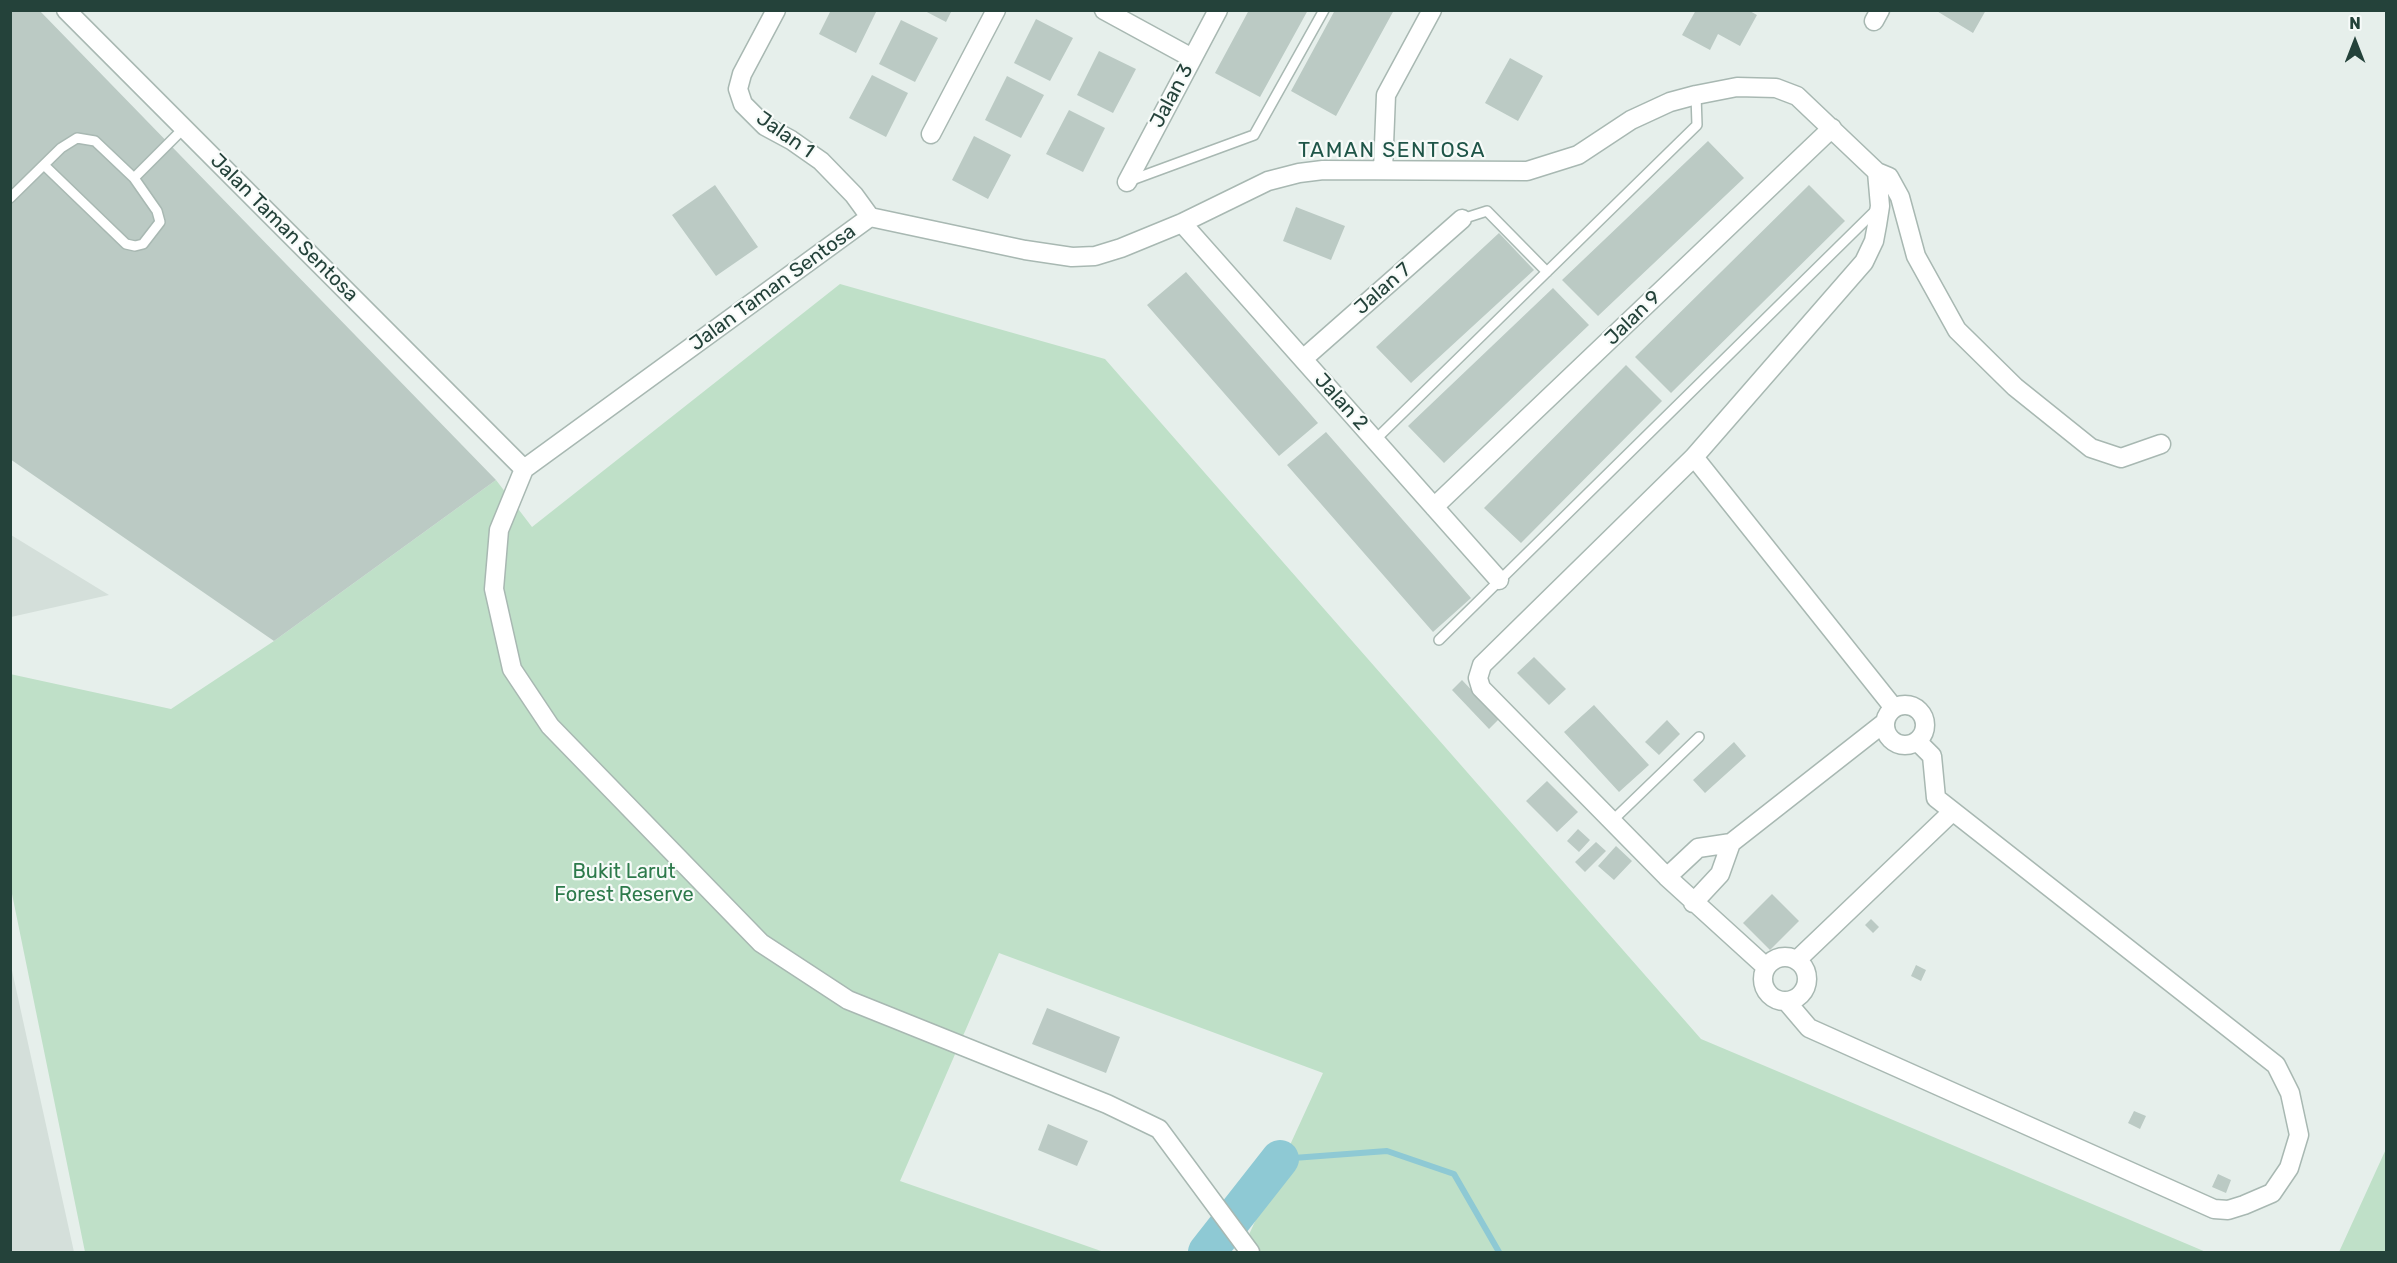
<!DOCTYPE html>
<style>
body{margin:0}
#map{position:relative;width:2397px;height:1263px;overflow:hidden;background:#e6efeb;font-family:Rubik,sans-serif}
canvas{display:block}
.frame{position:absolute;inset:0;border:12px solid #24423a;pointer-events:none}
.north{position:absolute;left:2325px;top:12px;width:60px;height:60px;-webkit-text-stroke:4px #f7fbf9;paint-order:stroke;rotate:0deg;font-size:16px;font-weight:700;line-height:24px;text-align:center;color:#24423a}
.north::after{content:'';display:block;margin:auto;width:21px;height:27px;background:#24423a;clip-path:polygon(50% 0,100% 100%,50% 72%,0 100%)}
</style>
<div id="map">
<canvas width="2397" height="1263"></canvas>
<div class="frame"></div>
<div class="north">N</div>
</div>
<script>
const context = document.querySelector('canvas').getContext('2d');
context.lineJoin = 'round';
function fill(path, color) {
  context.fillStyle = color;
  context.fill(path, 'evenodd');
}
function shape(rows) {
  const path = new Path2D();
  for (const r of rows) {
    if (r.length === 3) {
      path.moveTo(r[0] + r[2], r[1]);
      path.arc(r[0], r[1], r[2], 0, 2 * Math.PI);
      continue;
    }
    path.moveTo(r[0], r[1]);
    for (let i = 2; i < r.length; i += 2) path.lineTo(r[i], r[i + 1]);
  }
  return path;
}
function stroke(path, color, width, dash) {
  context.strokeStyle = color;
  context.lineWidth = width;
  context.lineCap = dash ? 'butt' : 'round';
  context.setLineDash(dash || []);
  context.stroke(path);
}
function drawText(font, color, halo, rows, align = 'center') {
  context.font = font + ' Rubik,sans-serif';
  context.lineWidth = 4.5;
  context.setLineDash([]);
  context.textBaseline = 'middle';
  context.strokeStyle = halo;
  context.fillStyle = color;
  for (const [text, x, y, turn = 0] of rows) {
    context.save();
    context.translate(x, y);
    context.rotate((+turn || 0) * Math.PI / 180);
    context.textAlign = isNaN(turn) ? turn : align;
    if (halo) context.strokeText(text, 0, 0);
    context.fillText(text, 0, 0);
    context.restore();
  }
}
const built = shape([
 [10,535,11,535,109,595,11,617],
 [11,966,74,1252,11,1252]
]);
const green = shape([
 [840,284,1105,359,1701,1039,2206,1252,1241,1252,1323,1073,999,953,900,1181,1104,1252,85,1252,11,889,10,674,171,709,274,641,496,480,532,527],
 [2386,1149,2386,1252,2339,1252]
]);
const stream = shape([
 [1280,1159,1387,1151,1454,1174,1499,1252]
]);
const river = shape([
 [1207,1252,1280,1159]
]);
const building = shape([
 [10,10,39,10,496,480,274,641,10,459],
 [831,10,877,10,856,53,819,34],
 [923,10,952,10,946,22],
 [1249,10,1308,10,1260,97,1215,73],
 [1335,10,1394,10,1336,116,1291,91],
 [1696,10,1748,10,1757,15,1740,46,1718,34,1710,50,1682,35],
 [1935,10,1986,10,1973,33],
 [1036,19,1073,38,1050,81,1014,63],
 [901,20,938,38,915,82,879,64],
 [1099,51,1136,69,1113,113,1077,95],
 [1510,58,1543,76,1518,121,1485,103],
 [872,75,908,93,886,137,849,118],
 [1007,76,1044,95,1021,138,985,120],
 [1069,110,1105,128,1083,172,1046,154],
 [974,136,1011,155,988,199,952,180],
 [1708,141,1744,178,1598,316,1562,280],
 [715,185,758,247,716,276,672,215],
 [1809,185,1845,221,1671,393,1635,357],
 [1296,207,1345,226,1331,260,1283,241],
 [1499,233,1534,270,1411,383,1376,347],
 [1186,272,1318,423,1279,456,1147,305],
 [1553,288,1589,325,1444,463,1408,426],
 [1626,365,1662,401,1521,543,1484,508],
 [1326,432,1471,598,1433,632,1287,465],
 [1534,657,1566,689,1549,705,1517,673],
 [1462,680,1499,719,1489,729,1452,690],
 [1594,705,1649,765,1619,792,1564,732],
 [1667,720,1680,734,1659,755,1645,742],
 [1734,742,1746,756,1705,793,1693,780],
 [1547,781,1578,812,1557,832,1526,801],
 [1578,829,1590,840,1579,852,1567,841],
 [1596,842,1606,851,1585,872,1575,862],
 [1616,846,1632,861,1614,880,1598,866],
 [1772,894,1799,921,1770,950,1743,923],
 [1871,919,1879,927,1873,933,1865,925],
 [1916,965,1926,970,1921,981,1911,976],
 [1047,1008,1120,1037,1106,1073,1032,1044],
 [2134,1111,2146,1116,2140,1129,2128,1123],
 [1048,1124,1088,1141,1077,1166,1038,1150],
 [2218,1174,2231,1180,2226,1193,2212,1187]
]);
const service = shape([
 [44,165,126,244,135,246,143,244,160,222,157,211,134,178],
 [1129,181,1254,135,1324,10],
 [10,198,61,148,77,138,95,141,134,178,184,128],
 [1462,219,1487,211,1547,272],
 [1375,440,1697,125,1696,95],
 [1439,640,1878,208],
 [1612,821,1699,737]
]);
const minor = shape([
 [66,10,524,469],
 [776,10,742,74,738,89,743,104,765,126,791,140,821,161,854,195,870,217],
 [1104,10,1192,58],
 [1874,21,1880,10],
 [931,134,996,10],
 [1383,170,1386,95,1432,10],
 [1877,172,1889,177,1900,197,1916,256,1957,330,2015,387,2091,448,2121,458,2161,444],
 [1127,182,1218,10],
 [1182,223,1499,580],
 [1303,359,1462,219],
 [1694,457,1894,708],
 [524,469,870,217,1025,250,1072,257,1095,256,1121,248,1182,223,1268,181,1299,173,1323,170,1527,171,1578,155,1631,120,1670,102,1696,95,1737,87,1776,88,1797,96,1877,172,1880,206,1877,225,1874,241,1864,262,1694,457,1482,665,1478,678,1481,688,1667,877,1766,967],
 [524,469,499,530,494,589,512,669,550,726,761,943,848,1000,1107,1104,1159,1129,1250,1252],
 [1434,507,1832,128],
 [1905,725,20],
 [1667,877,1698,848,1731,843,1884,723],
 [1693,903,1720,874,1731,843],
 [1785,979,22],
 [1797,960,1952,812],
 [1786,1001,1809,1028,2214,1209,2228,1210,2244,1205,2272,1193,2289,1168,2299,1135,2290,1093,2276,1065,1936,798,1932,756,1917,741]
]);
const streetNames = [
 ["Jalan 3",1172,96,-62],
 ["Jalan 1",785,135,35],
 ["Jalan Taman Sentosa",284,228,45],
 ["Jalan Taman Sentosa",773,288,-36],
 ["Jalan 7",1383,289,-41],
 ["Jalan 9",1633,318,-44],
 ["Jalan 2",1341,402,48]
];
const parkNames = [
 ["Bukit Larut",624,872],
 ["Forest Reserve",624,895]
];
const neighbourhoodNames = [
 ["TAMAN SENTOSA",1392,151]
];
fill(built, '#d4dfda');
fill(green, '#bfe0c8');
stroke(stream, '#8ec9d4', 6);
stroke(river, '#8ec9d4', 38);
fill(building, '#bbcac4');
stroke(service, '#a8b8b2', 12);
stroke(minor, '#a8b8b2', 21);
stroke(service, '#fff', 9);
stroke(minor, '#fff', 18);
drawText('20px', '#24423a', '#f7fbf9', streetNames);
drawText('20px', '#2d7a4b', '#f7fbf9', parkNames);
context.letterSpacing = '1.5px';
drawText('21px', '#1f5548', '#f7fbf9', neighbourhoodNames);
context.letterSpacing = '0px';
</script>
